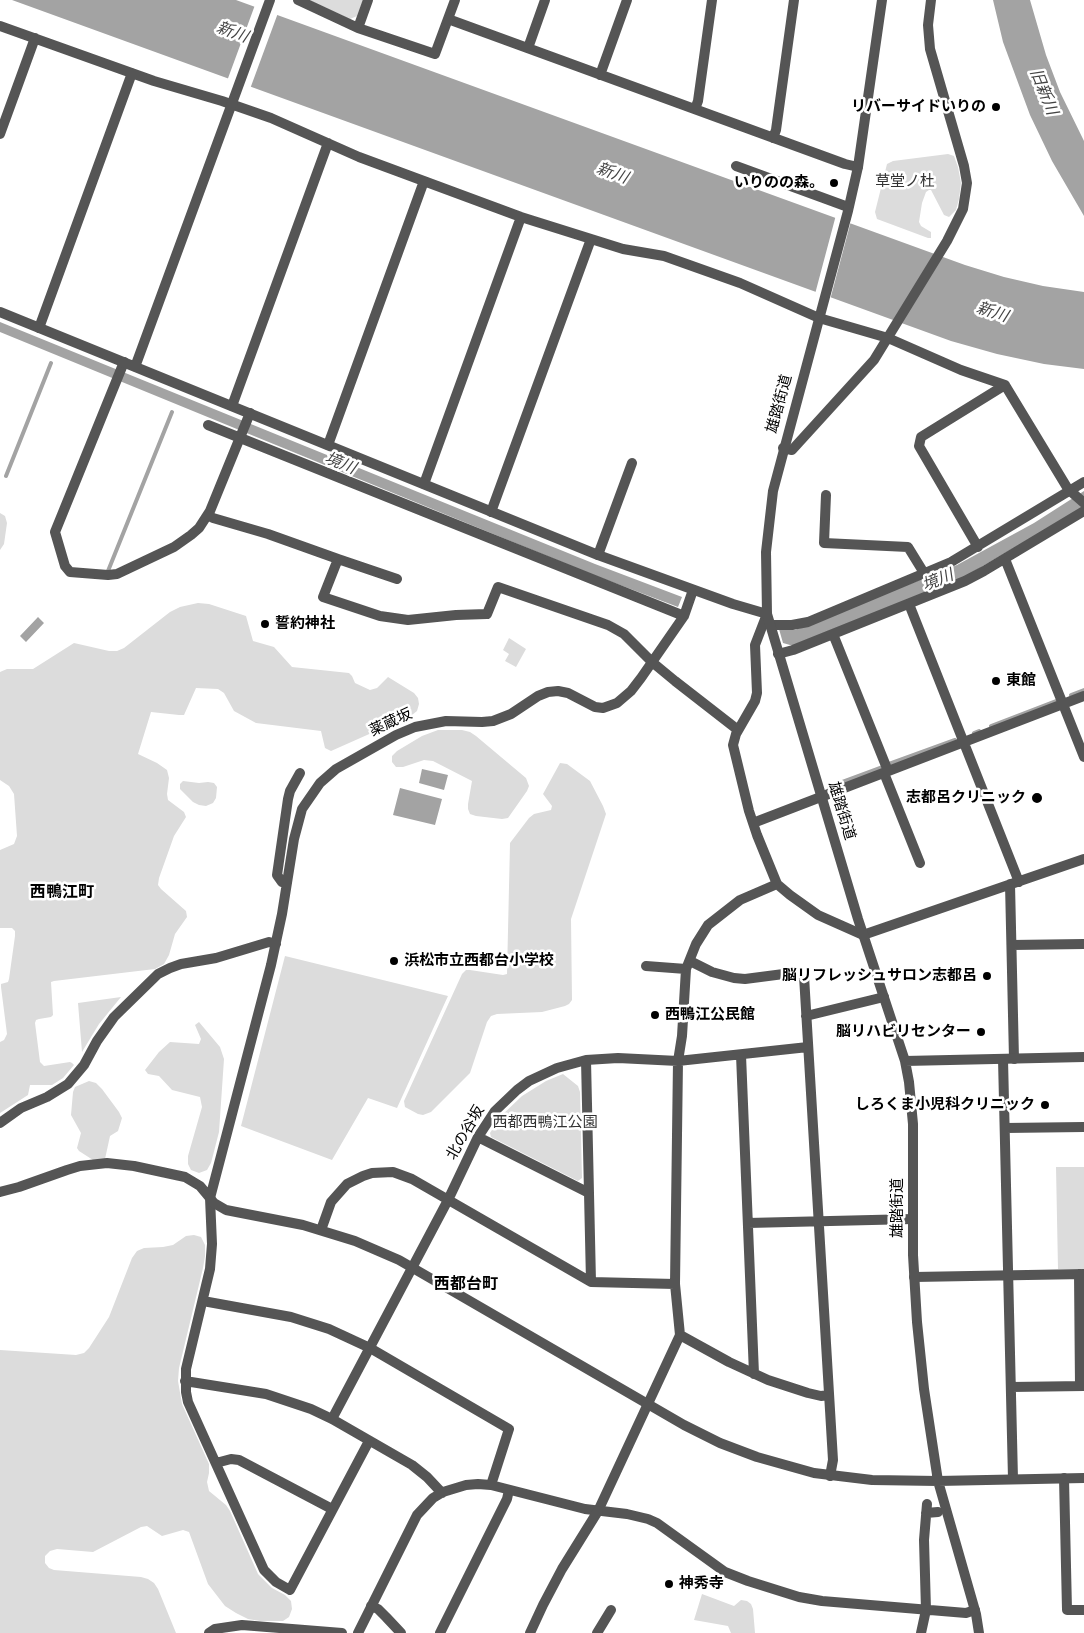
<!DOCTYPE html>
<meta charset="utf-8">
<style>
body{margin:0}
canvas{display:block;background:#fff}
</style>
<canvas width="1084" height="1633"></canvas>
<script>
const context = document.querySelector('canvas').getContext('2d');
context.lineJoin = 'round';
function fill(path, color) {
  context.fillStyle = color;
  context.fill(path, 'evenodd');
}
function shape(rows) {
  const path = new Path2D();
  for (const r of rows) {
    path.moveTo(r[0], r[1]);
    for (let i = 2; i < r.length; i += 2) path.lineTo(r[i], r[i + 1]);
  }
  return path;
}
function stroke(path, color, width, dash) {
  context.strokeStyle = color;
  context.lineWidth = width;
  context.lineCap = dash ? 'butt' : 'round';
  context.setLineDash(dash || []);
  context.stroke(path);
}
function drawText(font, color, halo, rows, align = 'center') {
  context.font = font + ' Roboto,"Noto Sans JP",sans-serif';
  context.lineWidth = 5;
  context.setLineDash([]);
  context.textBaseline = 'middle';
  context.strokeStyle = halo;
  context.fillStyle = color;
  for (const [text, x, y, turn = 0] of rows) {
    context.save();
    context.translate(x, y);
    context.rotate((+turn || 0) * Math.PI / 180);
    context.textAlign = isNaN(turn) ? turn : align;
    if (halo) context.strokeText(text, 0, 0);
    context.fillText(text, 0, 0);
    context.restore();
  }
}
const green = shape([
 [309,0,363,0,357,16,350,19],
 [948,154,954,156,958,167,961,183,959,199,956,210,949,217,944,215,931,190,929,190,926,192,922,203,919,222,921,226,931,232,931,238,928,238,877,219,875,212,887,164,893,161],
 [0,513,5,516,7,523,4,544,0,550],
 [198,603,209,604,246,616,253,641,274,647,292,667,349,673,352,676,355,683,370,690,377,688,388,677,414,693,418,698,419,704,417,711,412,715,331,751,325,748,321,731,256,723,234,711,224,693,218,689,196,688,184,715,179,715,151,712,138,754,157,763,167,770,169,778,167,794,168,800,184,812,186,817,174,836,159,878,158,885,161,889,186,911,187,917,175,934,169,955,164,964,155,969,54,981,51,982,53,1015,51,1017,39,1019,36,1020,35,1023,40,1062,44,1066,70,1062,72,1063,74,1065,63,1078,52,1085,30,1085,28,1095,0,1113,0,1042,4,1040,7,1034,1,987,1,984,8,982,9,979,15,936,15,931,12,928,0,928,0,850,14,844,17,836,14,794,9,786,0,780,0,672,7,669,33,669,74,643,109,651,117,651,124,648,170,612,180,607],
 [509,638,526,649,516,667,505,661,509,654,503,650],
 [438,730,462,730,470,732,476,736,526,778,529,786,527,791,508,818,502,819,476,816,470,814,468,809,468,804,472,781,433,761,424,760,403,767,396,767,392,762,392,756,397,751,422,736],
 [560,763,567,764,590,781,603,806,606,814,571,919,572,1000,569,1004,565,1006,542,1012,497,1014,491,1016,487,1022,470,1073,431,1112,423,1115,418,1114,405,1107,404,1101,462,974,466,970,470,970,503,975,507,974,510,843,529,818,534,814,551,810,552,806,543,794],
 [183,781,199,783,208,782,214,783,217,787,216,798,213,803,206,806,199,805,193,802,180,789,180,784],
 [285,956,448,996,397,1108,368,1098,332,1160,241,1126],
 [121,997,99,1024,82,1052,78,1003],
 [199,1022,220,1047,224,1059,219,1132,211,1163,207,1170,199,1173,191,1170,188,1164,188,1156,202,1107,200,1097,172,1090,159,1076,148,1074,145,1070,159,1052,170,1042,199,1044,201,1039,195,1025],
 [563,1074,578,1086,580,1092,582,1178,578,1181,491,1137,490,1133,501,1116,522,1096,546,1081],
 [89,1081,96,1083,102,1089,119,1112,122,1118,118,1131,110,1136,105,1159,93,1160,79,1151,77,1148,81,1133,71,1115,73,1092,75,1087],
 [1056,1167,1084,1167,1084,1269,1058,1269],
 [194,1235,201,1237,205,1245,205,1256,203,1268,179,1368,178,1381,182,1404,209,1464,209,1473,207,1482,209,1491,226,1505,230,1511,258,1574,272,1588,285,1595,291,1601,292,1609,289,1617,283,1621,260,1621,248,1619,236,1613,225,1606,208,1584,189,1532,183,1530,162,1536,147,1526,141,1527,93,1552,57,1549,50,1551,45,1556,45,1563,49,1568,54,1570,141,1577,148,1579,154,1583,158,1589,176,1633,0,1633,0,1350,76,1355,84,1353,89,1348,109,1317,132,1258,137,1251,144,1248,163,1247,173,1245,186,1236],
 [702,1594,734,1606,741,1600,747,1601,751,1604,753,1609,755,1633,731,1633,728,1626,694,1620]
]);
const water = shape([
 [12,0,236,0,965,265,1004,277,1043,286,1084,292,1084,369,1044,364,997,354,951,341],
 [993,0,1030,0,1046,55,1060,92,1084,141,1084,216,1052,161,1030,115,1003,42],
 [0,322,595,564,682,597,678,607,591,574,0,332],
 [1084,491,1084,507,964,577,798,645,790,645,783,643,779,629,795,630,957,565,1034,523],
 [38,617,44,623,26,642,20,636],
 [422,769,448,775,444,790,419,783],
 [400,788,442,799,435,825,393,815]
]);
const pier = shape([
 [255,5,278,13,250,89,227,81],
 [836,215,851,221,830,300,815,294]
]);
const stream = shape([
 [6,476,51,363],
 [108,571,172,412],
 [1071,695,1084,690],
 [991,726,1056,701],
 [974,733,979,731],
 [889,764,955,740],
 [829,787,883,767]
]);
const minor = shape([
 [298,0,358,28,435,54,455,0],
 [448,19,845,164,858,167],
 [0,26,154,81,222,101,271,118,359,157,521,217,623,249,664,256,740,283,819,318,888,338,961,370,1005,385,1068,489,1084,503],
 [358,28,368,0],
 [528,48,545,0],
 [600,75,627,0],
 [695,109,698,101,712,0],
 [0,134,35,38],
 [773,138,776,130,794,0],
 [736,166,848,207],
 [39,328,132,73],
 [124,362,55,532,65,566,70,572,108,575,117,574,174,547,191,535,199,528,210,511,250,413],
 [232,406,328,143],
 [208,425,684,616],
 [328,445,424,181],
 [783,448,792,450,874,360,947,241,963,209,967,183,964,166,930,49,928,25,931,0],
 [424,484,521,217],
 [826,495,824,543,908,547,924,573],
 [491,512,591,239],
 [208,515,213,518,268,534,338,559,323,597,380,616,408,620,456,615,487,614,498,587,608,625,624,634,652,662,675,681,738,730],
 [978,547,919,446,921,437,1005,385],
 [598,555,632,463],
 [338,559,397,579],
 [1005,559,1084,757],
 [909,604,1019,882],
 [767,614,755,645,757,693,755,701,736,734,733,745,749,811,757,835,777,884,790,895,818,915,863,935,1084,859],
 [770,625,792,625,808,622,951,562,1084,482],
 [833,634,888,771],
 [778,654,793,650,965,581,984,571,1084,511],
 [884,773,920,863],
 [753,823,1084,696],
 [287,883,282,882,277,875,288,799,290,791,300,773],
 [1010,884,1014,1059],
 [1012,945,1084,944],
 [690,961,712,972,734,978,745,979,799,972,804,976,833,1460,830,1476],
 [646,966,686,969],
 [806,1016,884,997],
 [741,1055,754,1374],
 [1003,1059,1013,1479],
 [586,1060,591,1282],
 [0,1123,21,1108,47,1097,68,1084,84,1065,97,1041,114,1017,158,974,170,968,181,964,216,958,269,942,276,944],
 [1005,1128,1084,1127],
 [478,1137,589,1193],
 [0,1192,19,1187,67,1170,80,1166,107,1163,134,1166,185,1177,200,1186,210,1198],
 [748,1223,913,1219],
 [321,1230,331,1202,347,1184,363,1176,372,1173,393,1172,412,1179,591,1282,675,1284],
 [1079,1274,1080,1386],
 [914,1277,1084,1274],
 [203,1301,291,1317,329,1329,370,1348,509,1429,491,1485],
 [680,1335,729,1362,768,1380,808,1393,821,1396,829,1395],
 [185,1381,266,1394,311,1409,332,1419,412,1465,427,1477,442,1493],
 [1011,1387,1084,1386],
 [332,1419,448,1200,478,1137,495,1111,517,1090,529,1081,557,1068,586,1060,618,1058,678,1061,808,1047],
 [369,1441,290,1590,276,1582,264,1570,188,1402,186,1392,186,1369,210,1269,212,1244,210,1198,271,965,282,914,294,839,302,809,320,783,336,769,396,735,415,727,446,721,482,722,493,721,511,714,538,696,548,692,558,691,568,693,595,707,603,708,617,703,631,691,641,678,684,616,693,590],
 [216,1463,231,1459,239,1460,332,1509],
 [1064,1478,1067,1610,1084,1610],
 [598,1511,680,1335,675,1284,678,1061,682,1036,686,969,696,944,708,925,740,900,777,884],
 [926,1513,938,1512],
 [371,1606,378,1609,386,1617,401,1633],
 [209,1633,215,1629,242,1625,342,1633],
 [358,1633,417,1515,433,1498,443,1492,466,1485,478,1484,491,1485,585,1509,627,1514,648,1519,657,1523,725,1572,748,1581,799,1597,822,1601,966,1613,975,1610],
 [440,1633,507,1499,509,1490],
 [597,1633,611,1610],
 [921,1633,926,1610,924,1540,927,1504]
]);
const tertiary = shape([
 [882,0,858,167,848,211,773,491,766,552,767,614,858,919,905,1061,909,1082,913,1124,913,1255,917,1322,924,1389,938,1481,976,1614,979,1633],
 [0,312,598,555,733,604,767,614],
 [135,367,270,0],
 [905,1061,1084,1057],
 [210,1198,214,1203,226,1210,303,1225,355,1241,399,1260,684,1425,720,1443,757,1457,814,1473,872,1480,938,1481,1084,1478],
 [530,1633,543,1605,562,1569,598,1511]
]);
const markers = [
 [996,107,5,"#000"],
 [834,183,5,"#000"],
 [265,624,5,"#000"],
 [996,681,5,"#000"],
 [1037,798,6,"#000"],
 [394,961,5,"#000"],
 [987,976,5,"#000"],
 [655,1015,5,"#000"],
 [981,1032,5,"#000"],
 [1045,1105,5,"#000"],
 [669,1584,5,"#000"]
];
const poiNames = [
 ["リバーサイドいりの",986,107],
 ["いりのの森。",824,183],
 ["誓約神社",275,624,"left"],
 ["東館",1006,681,"left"],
 ["志都呂クリニック",1026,798],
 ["浜松市立西都台小学校",404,961,"left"],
 ["脳リフレッシュサロン志都呂",977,976],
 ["西鴨江公民館",665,1015,"left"],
 ["脳リハビリセンター",971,1032],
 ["しろくま小児科クリニック",1035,1105],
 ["神秀寺",679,1584,"left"]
];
const parkNames = [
 ["草堂ノ杜",905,182],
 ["西都西鴨江公園",545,1123]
];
const streetNames = [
 ["雄踏街道",780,404,-75],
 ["薬蔵坂",391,723,-25],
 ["雄踏街道",841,811,73],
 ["北の谷坂",466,1133,-60],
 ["雄踏街道",898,1208,-90]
];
const waterNames = [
 ["新川",232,33,20],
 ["旧新川",1043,92,68],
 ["新川",612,174,20],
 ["新川",992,313,18],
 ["境川",340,464,22],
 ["境川",938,581,-22]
];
const neighbourhoodNames = [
 ["西鴨江町",62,893],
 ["西都台町",466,1285]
];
fill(green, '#dcdcdc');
fill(water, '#a3a3a3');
fill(pier, '#fff');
stroke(stream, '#a3a3a3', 4);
stroke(minor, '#555', 10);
stroke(tertiary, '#555', 10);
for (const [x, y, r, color] of markers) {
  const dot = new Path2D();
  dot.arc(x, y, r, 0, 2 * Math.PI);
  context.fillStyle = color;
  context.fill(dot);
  stroke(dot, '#fff', 2);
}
drawText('bold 15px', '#000', '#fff', poiNames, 'right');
drawText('15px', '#333', '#fff', parkNames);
drawText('15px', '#000', '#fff', streetNames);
drawText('italic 16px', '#444', '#fff', waterNames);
drawText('bold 16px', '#000', '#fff', neighbourhoodNames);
</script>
